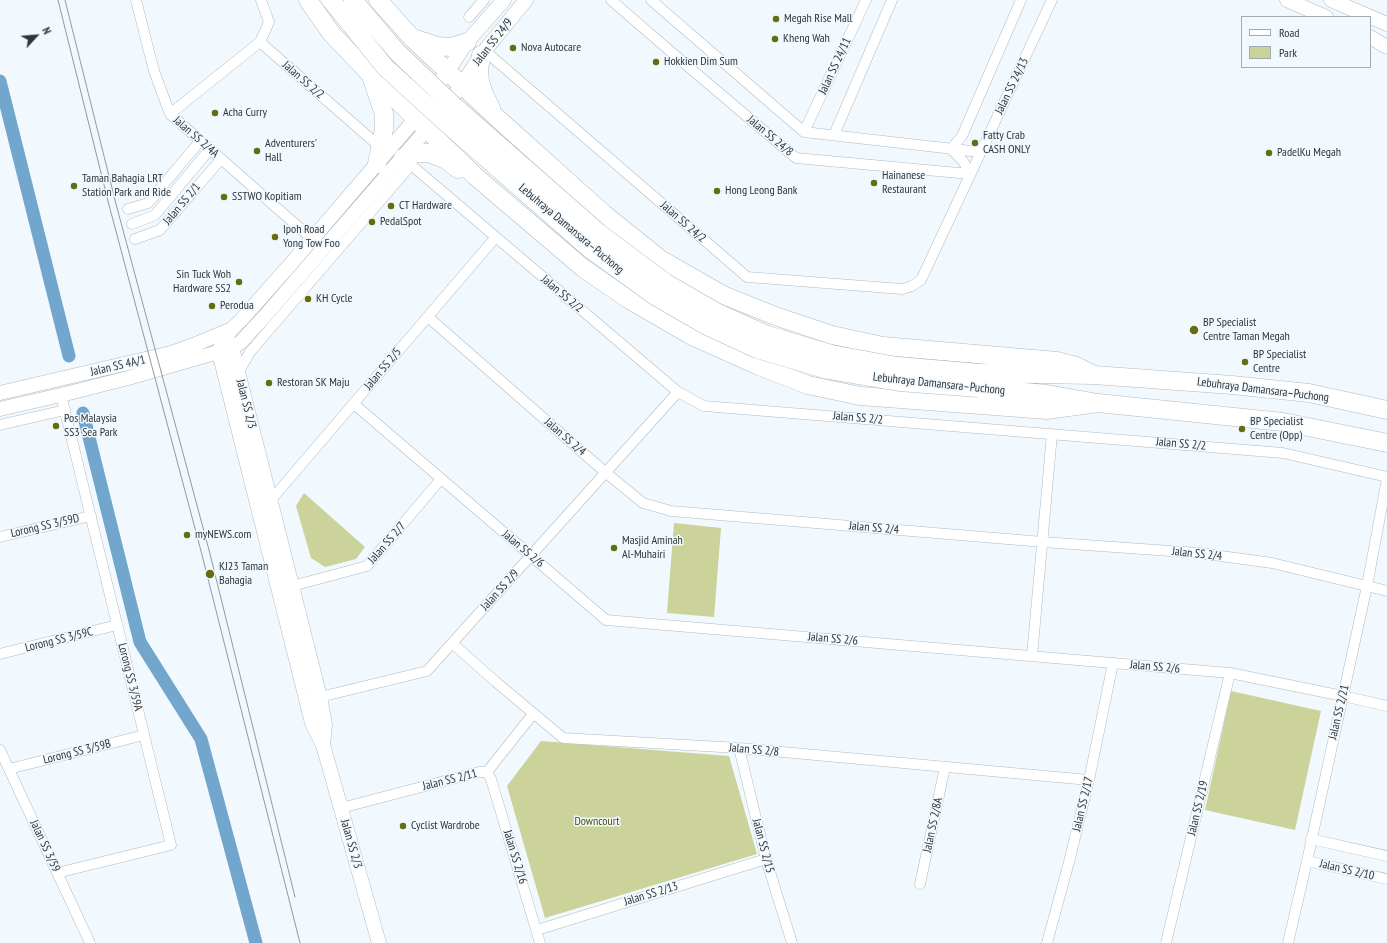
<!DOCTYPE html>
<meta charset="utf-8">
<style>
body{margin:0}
#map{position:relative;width:1387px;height:943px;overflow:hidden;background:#f1f9ff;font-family:"PT Sans Narrow",sans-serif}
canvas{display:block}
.legend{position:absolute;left:1241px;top:16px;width:130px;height:52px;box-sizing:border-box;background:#f1f9ff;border:1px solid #a4abb0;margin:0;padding:5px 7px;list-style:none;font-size:12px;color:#303539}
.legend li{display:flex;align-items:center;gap:8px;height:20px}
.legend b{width:20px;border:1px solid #a4abb0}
.north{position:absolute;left:16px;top:16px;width:40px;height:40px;-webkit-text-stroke:3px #f1f9ff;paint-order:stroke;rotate:64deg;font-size:11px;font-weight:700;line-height:16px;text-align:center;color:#303539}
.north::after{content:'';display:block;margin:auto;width:14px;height:18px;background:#303539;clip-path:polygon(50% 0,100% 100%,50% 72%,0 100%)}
</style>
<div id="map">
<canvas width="1387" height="943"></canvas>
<ul class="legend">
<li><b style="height:5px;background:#fff"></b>Road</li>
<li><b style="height:11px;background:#cbd29a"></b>Park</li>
</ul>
<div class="north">N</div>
</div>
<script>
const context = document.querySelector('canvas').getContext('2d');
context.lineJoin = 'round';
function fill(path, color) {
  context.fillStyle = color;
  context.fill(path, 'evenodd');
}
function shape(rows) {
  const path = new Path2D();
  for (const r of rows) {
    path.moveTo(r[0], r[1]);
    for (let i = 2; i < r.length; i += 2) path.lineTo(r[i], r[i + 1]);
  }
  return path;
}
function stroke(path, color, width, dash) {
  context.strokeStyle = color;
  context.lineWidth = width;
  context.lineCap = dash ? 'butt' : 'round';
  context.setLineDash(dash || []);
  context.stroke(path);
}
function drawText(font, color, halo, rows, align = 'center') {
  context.font = font + ' "PT Sans Narrow",sans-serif';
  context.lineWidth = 3;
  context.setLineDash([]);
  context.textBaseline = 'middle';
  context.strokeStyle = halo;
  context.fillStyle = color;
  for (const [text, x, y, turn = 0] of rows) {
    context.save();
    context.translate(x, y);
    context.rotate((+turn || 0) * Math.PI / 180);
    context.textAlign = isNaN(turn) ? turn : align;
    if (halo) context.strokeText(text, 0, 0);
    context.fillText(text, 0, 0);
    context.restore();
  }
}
const green = shape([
 [304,493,365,547,356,559,325,567,311,558,296,506],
 [674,523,721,528,714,617,667,613],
 [1231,691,1321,711,1295,830,1205,810],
 [541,741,729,756,757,854,545,918,507,786]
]);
const canal = shape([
 [0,81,69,356],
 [83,413,140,642,201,739,256,943]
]);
const street = shape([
 [136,0,154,71,170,114,311,238],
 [611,0,677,57,796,158,970,174],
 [651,0,804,132,980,152],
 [469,17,484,0],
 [260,42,380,147],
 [485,51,747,277,902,289,912,286,921,280,1052,0],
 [170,114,260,42,269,22,261,0],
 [804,132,866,0],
 [834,135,892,0],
 [951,149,962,136,1021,0],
 [951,149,963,161,970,174],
 [403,158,678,392,704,406,1283,453,1387,477],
 [128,209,148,203,200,141],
 [132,224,155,215,210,149],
 [135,239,160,230,221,159],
 [428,317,605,472,643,503,671,511,1043,542,1199,553,1272,563,1387,591],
 [238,373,250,352,412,164],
 [354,404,606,620,1230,673,1343,696,1387,706],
 [0,425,65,410],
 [271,500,495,238],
 [0,537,91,516],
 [292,586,367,566,441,479],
 [452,643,496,682,563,738,739,748,1089,780],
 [0,654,117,625],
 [1032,656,1052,434],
 [320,697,427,671,678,392],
 [739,748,766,859,792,943],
 [0,750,90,943],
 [9,769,144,735],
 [487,772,491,779,540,943],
 [341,808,479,772,487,772,533,714],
 [1311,839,1387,856],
 [1307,861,1387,879],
 [57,873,171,845,61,395],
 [920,884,945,767],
 [537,930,766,859],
 [1047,943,1069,862,1089,780,1113,663],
 [1166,943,1230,673],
 [1288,943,1307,861,1367,586,1387,479]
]);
const secondary = shape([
 [1287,0,1326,17],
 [1331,0,1387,24],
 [1370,37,1387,47],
 [232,348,320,697,325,725,323,745],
 [219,352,312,723,323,745,379,943],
 [219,352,222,343,232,329,242,319,289,266,416,118,467,42,504,0],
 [0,393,171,353,196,344,232,329],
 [0,409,61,395,128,378,232,348,241,342,264,317,427,129,462,85,481,55,526,0]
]);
const highway = shape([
 [308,0,331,33,370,74,475,176,583,268,628,299,692,336,759,366,808,385,860,396,1047,410,1098,403],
 [378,0,412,38,495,116,604,214,660,259,723,295,778,317,832,335,883,346,1057,361,1076,366,1094,375],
 [416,39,437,46,451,47,467,42],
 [481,55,479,71,480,81,484,94,491,108],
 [372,79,384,114,384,129,377,164],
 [403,158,416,153,429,153,446,160,458,169],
 [979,373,1094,375,1232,385,1309,393,1387,410],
 [978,388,1047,394,1098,403,1283,422,1387,443]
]);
const tram = shape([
 [58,0,109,205,201,551,300,943],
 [65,0,116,204,209,550,295,897]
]);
const highwayBridge = shape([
 [331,0,385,67,444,121,590,249,655,296,705,325,757,349,828,370,899,382,978,388],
 [353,0,398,53,453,105,599,233,666,283,718,313,767,335,831,354,897,366,979,373]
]);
const markers = [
 [776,19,4,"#666c10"],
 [775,39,4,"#666c10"],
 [513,48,4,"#666c10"],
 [656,62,4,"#666c10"],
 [215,113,4,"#666c10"],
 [975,143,4,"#666c10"],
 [257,151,4,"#666c10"],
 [1269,153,4,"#666c10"],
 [874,183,4,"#666c10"],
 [74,186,4,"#666c10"],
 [717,191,4,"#666c10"],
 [224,197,4,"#666c10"],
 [391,206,4,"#666c10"],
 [372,222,4,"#666c10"],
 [275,237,4,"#666c10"],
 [239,282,4,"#666c10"],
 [308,299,4,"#666c10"],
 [212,306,4,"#666c10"],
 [1194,330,5,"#666c10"],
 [1245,362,4,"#666c10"],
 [269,383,4,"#666c10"],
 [56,426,4,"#666c10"],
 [1242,429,4,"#666c10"],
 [187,535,4,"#666c10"],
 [614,548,4,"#666c10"],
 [210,574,5,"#666c10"],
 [403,826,4,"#666c10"]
];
const poiNames = [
 ["Megah Rise Mall",784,19],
 ["Kheng Wah",783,39],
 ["Nova Autocare",521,48],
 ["Hokkien Dim Sum",664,62],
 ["Acha Curry",223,113],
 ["Fatty Crab",983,136],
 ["CASH ONLY",983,150],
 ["Adventurers'",265,144],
 ["Hall",265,158],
 ["PadelKu Megah",1277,153],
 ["Hainanese",882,176],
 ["Restaurant",882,190],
 ["Taman Bahagia LRT",82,179],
 ["Station Park and Ride",82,193],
 ["Hong Leong Bank",725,191],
 ["SSTWO Kopitiam",232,197],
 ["CT Hardware",399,206],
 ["PedalSpot",380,222],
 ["Ipoh Road",283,230],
 ["Yong Tow Foo",283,244],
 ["Sin Tuck Woh",231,275,"right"],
 ["Hardware SS2",231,289,"right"],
 ["KH Cycle",316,299],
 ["Perodua",220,306],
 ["BP Specialist",1203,323],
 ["Centre Taman Megah",1203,337],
 ["BP Specialist",1253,355],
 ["Centre",1253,369],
 ["Restoran SK Maju",277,383],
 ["Pos Malaysia",64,419],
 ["SS3 Sea Park",64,433],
 ["BP Specialist",1250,422],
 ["Centre (Opp)",1250,436],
 ["myNEWS.com",195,535],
 ["Masjid Aminah",622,541],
 ["Al-Muhairi",622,555],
 ["KJ23 Taman",219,567],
 ["Bahagia",219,581],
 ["Cyclist Wardrobe",411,826]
];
const streetNames = [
 ["Jalan SS 24/9",493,42,-52],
 ["Jalan SS 24/11",835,66,-65],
 ["Jalan SS 2/2",303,80,41],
 ["Jalan SS 24/13",1012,86,-64],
 ["Jalan SS 24/8",770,136,40],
 ["Jalan SS 2/4A",196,137,41],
 ["Jalan SS 2/1",182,204,-50],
 ["Jalan SS 24/2",683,222,41],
 ["Lebuhraya Damansara–Puchong",571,229,40],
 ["Jalan SS 2/2",562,294,40],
 ["Jalan SS 4A/1",118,366,-13],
 ["Jalan SS 2/5",383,369,-50],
 ["Lebuhraya Damansara–Puchong",939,384,6],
 ["Lebuhraya Damansara–Puchong",1263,390,7],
 ["Jalan SS 2/3",246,404,76],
 ["Jalan SS 2/2",858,418,5],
 ["Jalan SS 2/4",565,437,41],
 ["Jalan SS 2/2",1181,444,5],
 ["Lorong SS 3/59D",45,526,-13],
 ["Jalan SS 2/4",874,528,5],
 ["Jalan SS 2/7",387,543,-49],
 ["Jalan SS 2/6",523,549,40],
 ["Jalan SS 2/4",1197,554,6],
 ["Jalan SS 2/9",500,590,-48],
 ["Jalan SS 2/6",833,639,5],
 ["Lorong SS 3/59C",59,640,-14],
 ["Jalan SS 2/6",1155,667,5],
 ["Lorong SS 3/59A",130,677,76],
 ["Jalan SS 2/21",1339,712,-77],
 ["Jalan SS 2/8",754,750,5],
 ["Lorong SS 3/59B",77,752,-14],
 ["Jalan SS 2/11",450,780,-14],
 ["Jalan SS 2/17",1083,804,-77],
 ["Jalan SS 2/19",1198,808,-77],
 ["Jalan SS 2/8A",933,825,-78],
 ["Jalan SS 2/3",351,844,74],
 ["Jalan SS 3/59",45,846,65],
 ["Jalan SS 2/15",763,846,75],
 ["Jalan SS 2/16",515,857,73],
 ["Jalan SS 2/10",1347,870,13],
 ["Jalan SS 2/13",651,894,-17]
];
const parkNames = [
 ["Downcourt",597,822]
];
fill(green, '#cbd29a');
stroke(canal, '#73a6cc', 13);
stroke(street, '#aebac3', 11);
stroke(secondary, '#aebac3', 15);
stroke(highway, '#aebac3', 19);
stroke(street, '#fff', 10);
stroke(secondary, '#fff', 14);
stroke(highway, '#fff', 18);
stroke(tram, '#92999e', 1);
stroke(highwayBridge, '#aebac3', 19, []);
stroke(highwayBridge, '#fff', 18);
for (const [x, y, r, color] of markers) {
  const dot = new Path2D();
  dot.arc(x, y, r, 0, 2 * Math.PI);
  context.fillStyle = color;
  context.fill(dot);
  stroke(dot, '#f1f9ff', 1.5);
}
drawText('12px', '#303539', '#f1f9ff', poiNames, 'left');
drawText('12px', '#303539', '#f1f9ff', streetNames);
drawText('12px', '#464b04', '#f1f9ff', parkNames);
</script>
